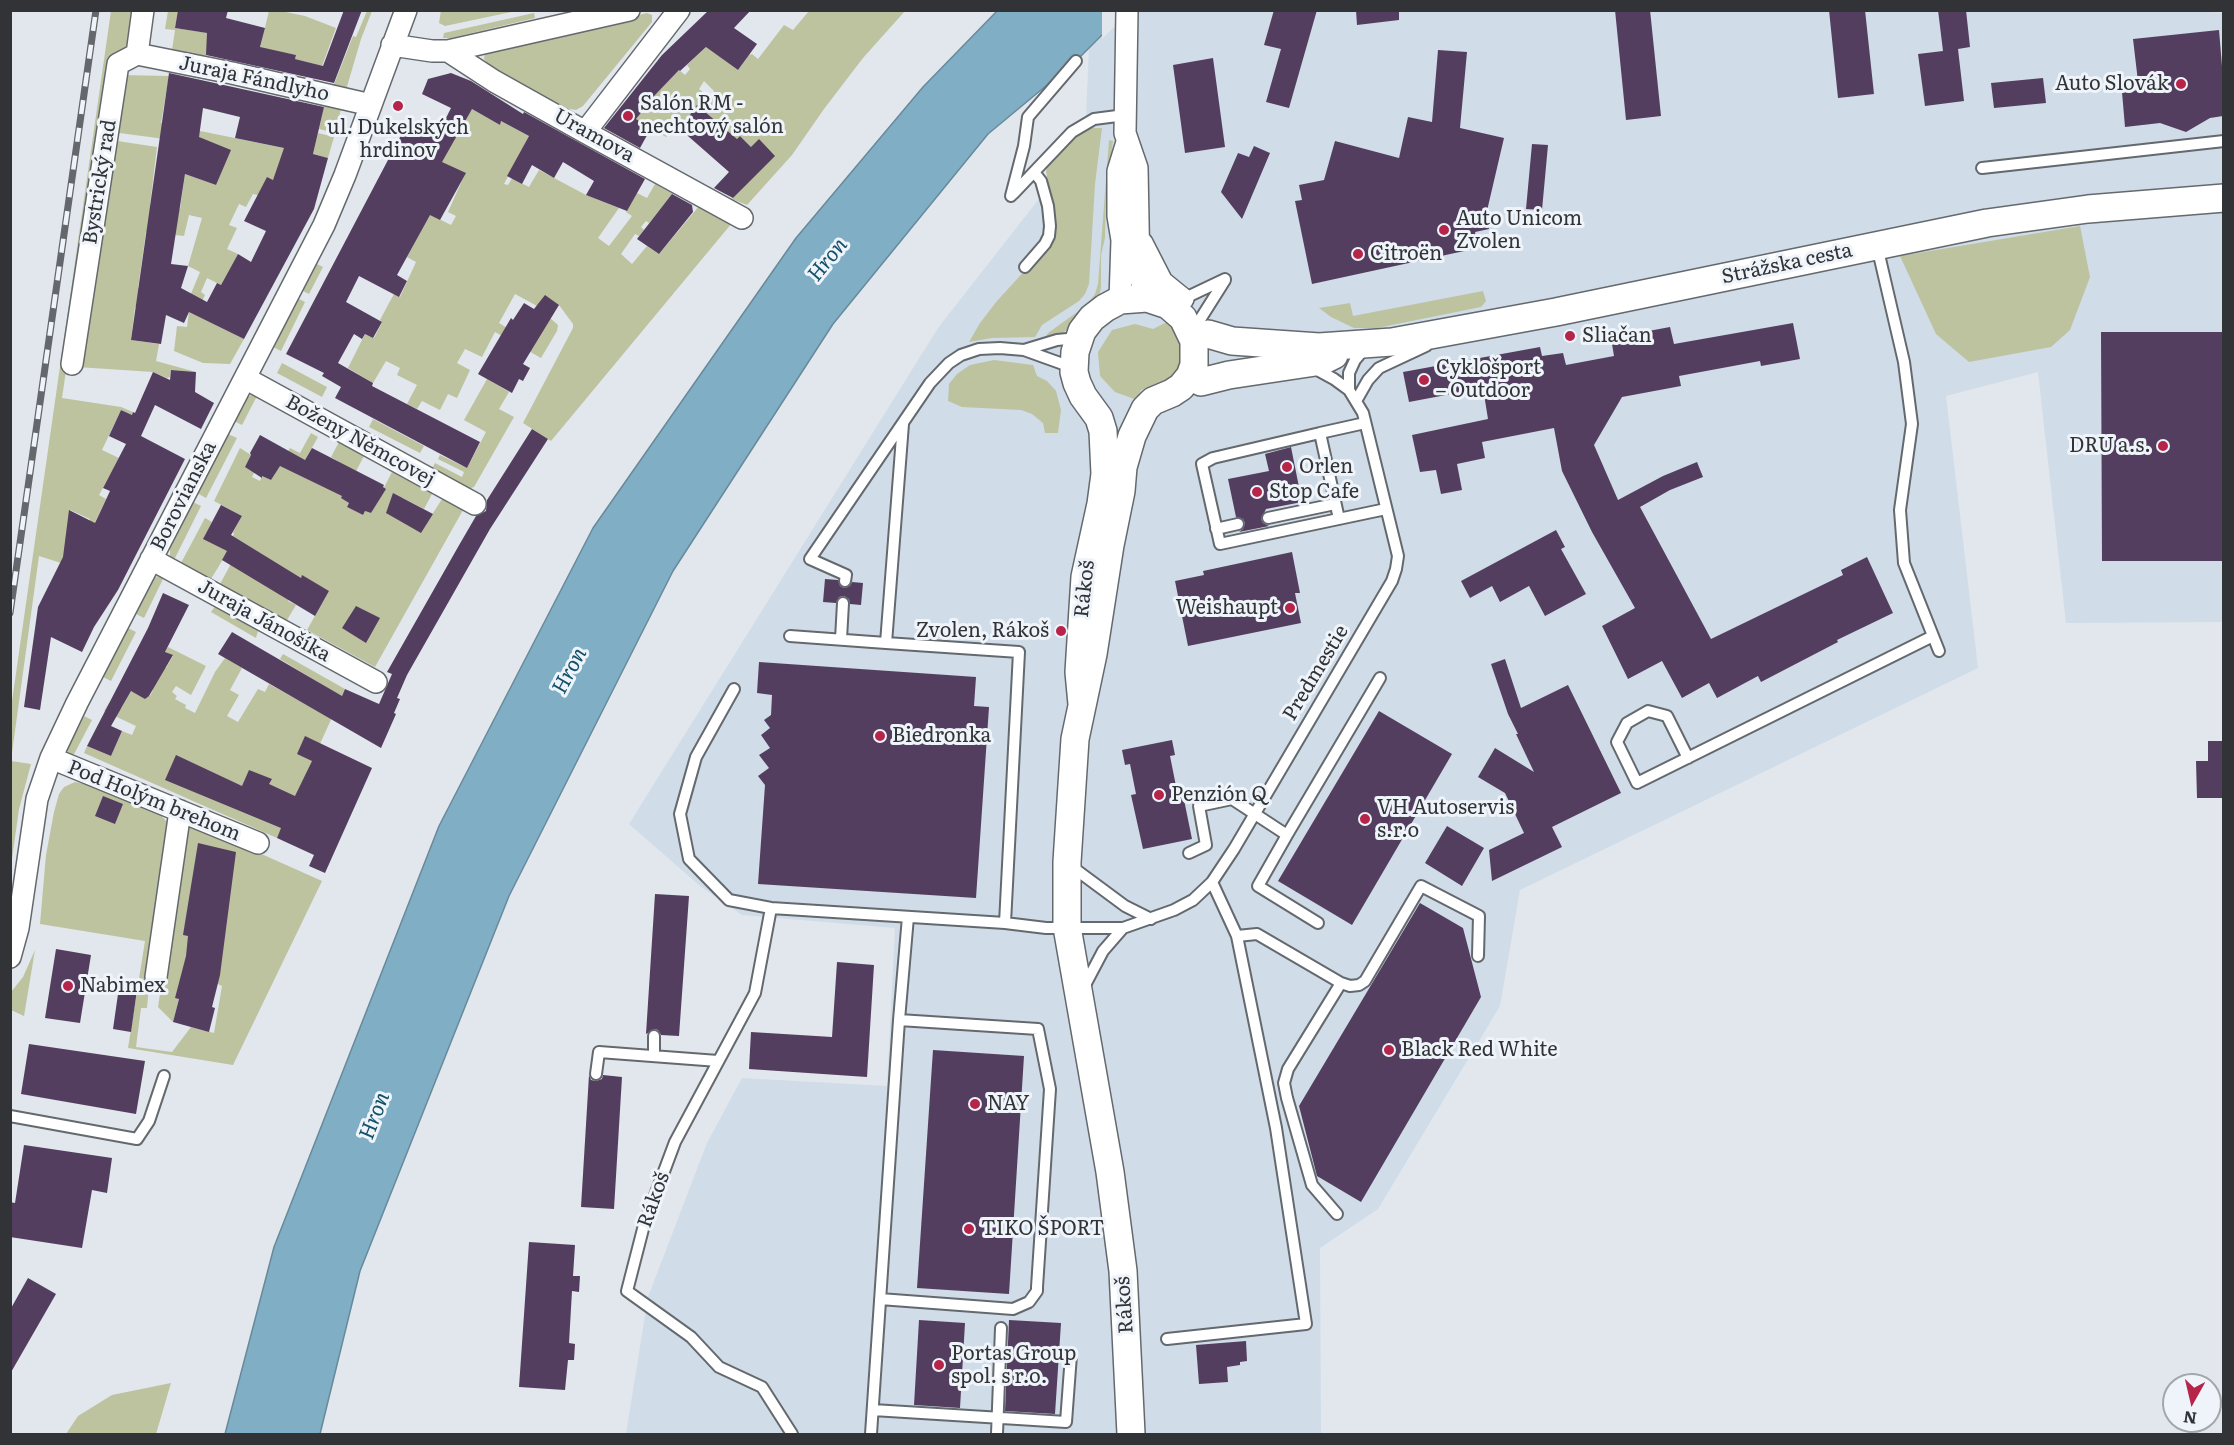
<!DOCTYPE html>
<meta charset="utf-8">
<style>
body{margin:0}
#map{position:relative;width:2234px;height:1445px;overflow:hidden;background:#e1e7ed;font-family:Literata,serif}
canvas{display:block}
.frame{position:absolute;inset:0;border:12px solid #313336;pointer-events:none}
.north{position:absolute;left:2162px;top:1373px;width:60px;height:60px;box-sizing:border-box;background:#eef4fa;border:2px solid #a2a7ac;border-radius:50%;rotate:188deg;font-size:16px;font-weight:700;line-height:24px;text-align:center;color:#313336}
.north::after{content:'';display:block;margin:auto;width:21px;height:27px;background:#b6244a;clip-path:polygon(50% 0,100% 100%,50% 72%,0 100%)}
</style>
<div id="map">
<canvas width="2234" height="1445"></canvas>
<div class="frame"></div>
<div class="north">N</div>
</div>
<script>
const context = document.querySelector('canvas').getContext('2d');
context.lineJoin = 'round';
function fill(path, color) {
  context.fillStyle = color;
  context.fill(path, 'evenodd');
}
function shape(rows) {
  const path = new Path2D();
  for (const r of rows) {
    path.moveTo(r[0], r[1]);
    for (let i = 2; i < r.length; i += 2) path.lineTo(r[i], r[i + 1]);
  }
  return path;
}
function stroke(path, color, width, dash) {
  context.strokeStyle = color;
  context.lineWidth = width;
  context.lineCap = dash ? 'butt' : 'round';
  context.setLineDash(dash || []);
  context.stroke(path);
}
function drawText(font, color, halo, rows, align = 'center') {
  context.font = font + ' Literata,serif';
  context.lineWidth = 6;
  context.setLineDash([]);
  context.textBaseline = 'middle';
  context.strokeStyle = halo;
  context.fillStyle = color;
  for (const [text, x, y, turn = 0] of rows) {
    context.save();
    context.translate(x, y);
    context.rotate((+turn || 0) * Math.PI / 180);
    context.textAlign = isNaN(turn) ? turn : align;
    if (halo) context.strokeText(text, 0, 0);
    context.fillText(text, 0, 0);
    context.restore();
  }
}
const built = shape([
 [1132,10,2184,10,2223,13,2223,622,2066,623,2038,372,1946,396,1978,668,1520,890,1500,1006,1378,1209,1320,1248,1321,1434,626,1434,648,1297,707,1143,742,1078,887,1086,895,928,742,915,700,886,629,824,938,328,1085,140,1089,48]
]);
const green = shape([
 [441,10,516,10,516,11,445,26,439,23],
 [111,11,132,11,127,53,112,58,62,398,121,407,133,412,132,415,121,410,102,450,119,458,99,495,106,499,95,522,103,526,86,547,90,519,70,510,65,546,68,548,61,563,39,556,11,760,11,708],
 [168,11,178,11,175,28,208,33,210,40,206,56,172,50,175,30,165,29],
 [269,11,281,11,305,16,336,28,322,66,295,59,296,55,260,48],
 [367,11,372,11,361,39,346,90,333,87,353,36,356,37],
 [809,11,905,11,863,58,824,109,792,155,747,205,732,199,758,171,751,147,740,136,737,139,702,109,714,91,704,81,699,89,705,94,697,106,690,126,679,119,666,137,636,119,651,98,679,70,685,75,690,69,687,65,722,32,734,45,723,59,738,70,749,55,752,54,758,59,784,25,793,30],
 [534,13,535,18,451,38,443,38,444,33],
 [647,13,652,15,652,22,583,106,576,110,564,108,488,64,484,59,485,52,488,50],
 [120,75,169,76,161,123,313,154,318,133,334,137,328,158,313,154,273,180,267,178,258,195,253,194,246,207,239,204,229,225,237,228,227,249,238,254,221,285,207,278,201,292,205,295,196,315,244,339,230,364,203,363,174,351,177,326,187,327,189,312,175,305,190,296,200,272,188,266,202,218,189,215,184,236,146,232,138,288,163,292,160,310,135,307,131,340,159,344,156,361,196,372,171,370,170,377,167,378,153,372,77,367,111,140,157,147,150,205,180,209,185,174,216,185,217,146,112,132],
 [324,106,341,109,335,133,319,129],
 [472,109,500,125,501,121,529,136,504,184,508,185,514,175,515,180,529,187,539,170,586,195,619,208,598,238,609,246,632,216,626,212,637,193,647,198,655,184,673,194,649,223,646,221,641,227,644,230,639,236,635,234,621,254,632,264,647,246,659,254,700,205,732,223,551,441,523,423,573,328,573,324,559,305,537,306,515,294,499,323,534,344,550,318,558,325,557,331,541,358,495,332,482,357,465,349,457,363,470,370,457,398,448,394,440,410,422,401,417,409,407,404,417,385,397,375,400,368,386,361,373,383,348,368,365,334,374,338,382,323,380,320,389,303,394,294,400,297,416,262,407,257,421,231,410,223,421,210,451,225,456,216,448,212,465,174,414,149,422,129,437,136],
 [1092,128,1102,128,1095,184,1089,284,1085,294,1079,301,1042,325,1035,337,992,338,969,342,980,323,997,301,1051,242,1055,227,1046,171,1048,165,1081,131],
 [1109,140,1113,141,1106,194,1105,238,1101,255,1101,288,1098,300,1075,325,1059,335,1045,338,1048,333,1087,305,1095,294,1098,284],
 [2080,226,2090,277,2070,330,2051,347,1969,362,1936,334,1900,256],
 [315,263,323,267,309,294,301,290],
 [1483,291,1486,301,1481,307,1377,328,1354,328,1331,317,1319,308,1350,303,1353,316],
 [297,298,305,302,281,351,273,347],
 [1169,321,1181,345,1179,366,1167,382,1141,390,1137,400,1115,392,1100,376,1098,352,1112,330,1135,324,1153,329],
 [994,360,1033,365,1037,376,1047,381,1056,391,1061,410,1058,433,1045,433,1043,423,1032,414,1021,410,962,407,948,401,949,384,957,374,970,365],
 [282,363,327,387,322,397,277,373],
 [487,379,509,392,499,409,514,417,474,487,469,489,432,469,435,463,462,477,464,472,438,459,440,455,467,468,486,432,464,420],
 [251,395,257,396,242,425,234,421,246,399],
 [373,419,424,446,420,453,369,427],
 [311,433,318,437,297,474,326,488,339,462,331,457,339,442,364,456,342,498,349,503,347,507,363,515,365,511,371,513,392,472,432,494,424,509,403,498,393,516,421,532,442,499,463,510,375,667,307,630,329,591,302,576,288,601,296,605,287,620,220,584,233,560,225,556,211,579,181,563,205,518,212,522,204,538,225,550,234,534,233,532,242,516,214,501,240,448,251,455,254,473,252,477,260,481,262,476,271,480,290,448,300,453],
 [228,434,237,438,206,498,197,493],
 [193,502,201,506,174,560,170,556,170,548],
 [159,576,164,577,144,618,136,614,155,577],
 [217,604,259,627,256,638,211,612],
 [128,628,136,632,111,681,103,677],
 [168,647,206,666,191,695,176,686,172,692,177,696,175,699,186,705,185,708,195,713,215,672,225,658,242,668,230,690,239,695,227,716,238,722,258,689,265,692,269,684,318,711,321,684,280,659,283,654,345,689,277,838,84,753,87,746,111,756,122,731,132,735,136,726,104,711,109,703,121,709,131,691,150,696,153,690,147,686,160,665,166,668,173,656,165,652],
 [84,716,92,720,72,758,67,750],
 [11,761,31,764,19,809,11,866],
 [75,782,90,785,159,813,167,822,169,829,153,942,147,1008,141,1008,136,1047,172,1052,191,1027,214,1033,222,986,218,984,182,975,179,999,173,1022,158,1007,185,830,188,827,190,826,257,852,322,881,233,1065,128,1048,145,941,40,924,46,855,54,812,59,794,64,787],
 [35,950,24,1016,11,1010,11,992,23,977],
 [171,1383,156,1434,66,1434,78,1416,112,1395]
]);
const water = shape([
 [997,11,1126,11,1076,61,988,134,833,324,673,571,509,896,360,1271,320,1434,225,1434,274,1247,439,826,593,528,796,238,923,87,997,11]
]);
const pier = shape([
 [1129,10,1128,13,1102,39,1102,11]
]);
const building = shape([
 [178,10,228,10,226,18,265,28,260,47,296,55,295,59,323,66,344,10,362,10,334,83,206,55,207,33,175,28],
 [709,10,751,10,734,28,757,44,738,70,706,47,680,71,679,70,655,95,636,119,651,128,640,148,604,128,662,55],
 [1274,10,1317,10,1289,108,1266,102,1281,49,1264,45],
 [1356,10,1399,10,1399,20,1357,25],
 [1615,10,1650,10,1661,116,1626,120],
 [1829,10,1865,10,1874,94,1838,98],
 [1938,10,1966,10,1970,47,1958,49,1964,101,1925,106,1918,54,1943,51],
 [2219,30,2223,78,2223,116,2210,118,2186,132,2160,123,2125,127,2122,92,2139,90,2133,39],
 [1438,50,1467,52,1460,128,1504,138,1486,215,1489,229,1475,232,1478,248,1312,284,1295,201,1302,200,1299,185,1324,180,1335,141,1399,158,1408,117,1432,122],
 [1213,58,1225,147,1185,153,1173,65],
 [169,73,324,107,313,154,328,158,314,209,244,339,189,312,184,323,166,315,161,344,131,340],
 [203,108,240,117,235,138,284,148,273,180,267,177,244,221,266,231,251,262,238,254,221,285,217,283,207,302,181,288,188,266,171,264,185,174,216,185,231,150,199,137],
 [451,73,471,81,523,114,524,112,645,179,627,211,586,195,594,181,563,162,554,178,532,165,522,184,507,176,529,136,501,121,500,125,472,109,442,162,466,173,440,220,430,215,397,275,407,281,399,297,359,276,346,302,382,322,373,338,365,334,362,339,354,334,338,363,373,383,372,386,480,442,467,468,335,398,341,387,322,376,324,373,286,354,409,120,436,138,451,108,422,94,428,79],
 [2043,78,2046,103,1994,108,1991,83],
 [697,105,737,139,740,136,751,147,759,139,775,156,733,198,714,188,729,172,680,129],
 [1532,144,1548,145,1542,210,1526,209],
 [1254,146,1270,153,1242,219,1221,192,1238,153,1249,157],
 [672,194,692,205,693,212,659,254,637,239],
 [545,295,559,305,523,364,530,368,523,381,519,379,512,393,478,374,511,318,513,320,524,303,534,309],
 [1793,323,1800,359,1761,366,1760,361,1679,376,1681,386,1622,397,1594,445,1618,500,1663,476,1697,462,1703,477,1670,490,1640,507,1711,639,1843,575,1841,570,1867,557,1893,613,1837,640,1838,642,1761,682,1758,676,1717,698,1709,683,1682,698,1662,661,1628,679,1602,626,1635,608,1592,532,1562,471,1554,428,1482,442,1485,458,1457,464,1462,490,1441,494,1436,470,1420,472,1412,435,1488,419,1483,388,1409,402,1403,372,1540,347,1542,356,1563,353,1566,365,1614,356,1611,338,1670,327,1674,344],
 [2101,332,2223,332,2223,561,2102,561],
 [171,370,196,372,195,392,214,403,201,429,155,405,141,436,185,459,118,590,94,627,82,652,51,637,40,710,24,707,38,607,63,557,69,510,95,523,110,491,103,488,126,444,109,436,121,410,132,415,133,412,135,413,153,372,170,380],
 [532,429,548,439,490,529,407,675,397,698,400,699,394,713,396,714,381,748,218,654,232,632,342,696,345,689,379,704,392,674,387,672,458,547,476,516,486,511,487,500],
 [260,435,305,460,312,448,384,485,383,487,386,489,371,513,365,511,363,515,347,507,349,503,341,498,342,496,280,466,271,480,262,476,262,478,245,467,251,455,250,453],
 [1291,447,1302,502,1266,509,1261,519,1263,523,1269,526,1239,532,1243,529,1245,523,1243,519,1236,517,1228,479,1269,471,1265,454],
 [393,493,433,514,421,533,386,513],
 [221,505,242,516,231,535,301,578,302,575,329,591,315,616,222,560,227,551,203,539],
 [1556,530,1565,547,1561,549,1586,594,1545,616,1529,586,1500,602,1492,586,1470,598,1461,581],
 [1292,552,1300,593,1295,593,1301,623,1188,646,1175,581,1204,575,1203,571],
 [825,579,838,580,840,586,844,588,850,586,852,582,863,583,861,605,850,604,849,599,844,596,839,597,836,603,823,602],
 [163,593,189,605,165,652,173,655,149,696,145,699,131,691,111,726,122,731,111,756,87,746,148,628],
 [356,606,380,618,366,643,342,628],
 [1505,659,1521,708,1568,685,1621,793,1552,827,1562,847,1492,881,1489,850,1524,833,1505,793,1478,777,1495,748,1534,772,1516,734,1518,734,1508,714,1491,664],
 [759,662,976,677,974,706,989,707,976,898,758,884,765,785,758,776,769,768,759,755,770,748,761,735,770,728,764,720,771,715,772,695,757,693],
 [1379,711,1452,754,1352,925,1278,881],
 [305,736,372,768,325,873,309,866,314,855,277,838,281,828,165,780,176,755,242,786,249,770,272,779,269,784,295,796,312,761,297,754],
 [1172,740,1175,755,1170,756,1176,786,1181,785,1192,839,1143,849,1131,795,1136,794,1130,764,1125,765,1122,750],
 [2208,741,2223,741,2223,798,2197,798,2196,761,2208,761],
 [103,796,123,804,115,824,95,816],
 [1447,826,1484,848,1462,886,1425,863],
 [198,843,236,852,220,975,212,1007,215,1008,209,1032,173,1022,179,999,175,998,186,956,188,936,183,935],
 [655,894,689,896,679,1036,661,1035,658,1030,655,1029,646,1034],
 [1420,903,1463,928,1481,997,1361,1202,1317,1176,1299,1106],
 [56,949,91,955,80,1023,45,1018],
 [837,962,874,965,867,1077,749,1069,751,1032,832,1037],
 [119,987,137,990,131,1032,113,1029],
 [29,1044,145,1061,136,1114,21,1094],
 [933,1050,1024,1056,1009,1294,917,1288],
 [589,1075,591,1080,596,1081,602,1079,603,1075,622,1077,614,1209,581,1207],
 [24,1145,112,1158,107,1193,92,1190,82,1248,10,1237,10,1202,15,1203],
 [529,1242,575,1245,573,1276,580,1276,579,1292,572,1291,569,1343,575,1344,574,1360,568,1360,565,1390,519,1387],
 [28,1278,56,1294,10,1374,10,1310],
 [919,1320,965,1323,960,1408,914,1405],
 [1009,1320,1061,1323,1055,1414,1005,1411],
 [1246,1341,1247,1361,1240,1362,1240,1365,1227,1367,1228,1382,1199,1384,1196,1345]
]);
const service = shape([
 [1982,168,2224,141],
 [1013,194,1072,132,1094,119,1125,115],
 [1011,196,1024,146,1028,117,1076,61],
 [1877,246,1904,362,1912,424,1900,510,1904,563,1939,651],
 [1025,267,1045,244,1049,236,1050,226,1048,206,1041,181,1034,172],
 [1183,299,1225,279],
 [1201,318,1225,280],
 [1024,350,1057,340,1078,338],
 [1349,390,1349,373,1355,360,1366,347],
 [1356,401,1368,380,1379,368,1426,346],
 [903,424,886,643,1019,652,1005,923],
 [1320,433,1213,458,1202,464,1220,544,1386,509],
 [1268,518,1335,504],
 [1339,519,1320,433,1365,423],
 [1216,529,1238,524],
 [845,581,846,575,810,559,930,383,949,363,961,355,979,349,1000,348,1024,350,1074,368],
 [790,636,886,643],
 [841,639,843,603],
 [734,689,696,757,680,814,689,859,729,900,771,908,1005,923,1046,928,1123,928,1174,910,1193,900,1212,882,1234,849,1392,581,1396,569,1398,556,1363,413,1349,390,1334,379,1312,367],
 [1688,758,1667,716,1648,711,1627,723,1617,742,1637,783,1933,636],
 [1287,835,1380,678],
 [1189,853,1206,845,1199,806,1232,799,1287,835,1258,886,1318,923],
 [1071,866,1125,906,1151,919],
 [771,908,755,993,675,1142,644,1225,627,1291,691,1337,719,1367,762,1387,792,1434],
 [1237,936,1257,934,1341,983,1350,986,1359,985,1365,981,1421,886,1479,916,1478,956],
 [1084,987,1103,951,1123,928],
 [654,1056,654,1036],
 [596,1074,599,1052,718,1061],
 [10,1116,137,1139,149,1121,164,1076],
 [1337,1214,1312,1185,1287,1098,1284,1083,1288,1069,1341,983],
 [880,1299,1013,1309,1029,1302,1037,1291,1037,1287,1050,1089,1038,1029,899,1020],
 [1167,1339,1306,1324,1276,1128,1237,936,1212,882],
 [873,1410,1066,1422,1071,1355],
 [871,1434,899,1020,908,917],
 [997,1434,1001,1328]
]);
const minor = shape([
 [1127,10,1125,133,1137,168,1139,274,1143,286,1152,299],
 [392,45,432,51,448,51,629,10],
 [448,51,494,81,585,132,742,218],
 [137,54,232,73,371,105],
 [585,132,679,10],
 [1142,243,1162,282,1183,299],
 [1120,300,1122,240,1118,216,1118,171,1127,142],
 [72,364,118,64,137,54,143,10],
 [245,378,475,504],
 [151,559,376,682],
 [51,758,258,843],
 [10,957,18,928,37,799,51,758,77,703,324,225,345,175,406,10],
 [156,977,180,811]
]);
const tertiary = shape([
 [1208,334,1232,341,1319,347,1392,342,1556,312,1987,223,2088,209,2224,198],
 [1201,382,1229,375,1322,361,1334,355],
 [1082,704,1079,672,1085,577,1101,504,1105,474,1103,431,1099,418,1083,396,1077,383,1074,372,1075,352,1082,331,1092,318,1105,308,1120,300,1147,298,1168,305,1183,318,1194,341,1194,365,1190,376,1181,387,1172,393,1153,401,1145,409,1132,436,1123,467,1121,491,1110,545,1093,654,1075,739,1067,862,1067,927,1110,1172,1123,1271,1131,1434]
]);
const rail = shape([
 [10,613,96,10]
]);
const markers = [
 [2181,84,6,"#b6244a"],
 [398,106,6,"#b6244a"],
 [628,116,6,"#b6244a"],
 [1444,230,6,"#b6244a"],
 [1358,254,6,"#b6244a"],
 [1570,336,6,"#b6244a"],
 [1424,380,6,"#b6244a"],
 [2163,446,6,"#b6244a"],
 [1287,467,6,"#b6244a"],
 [1257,492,6,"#b6244a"],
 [1290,608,6,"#b6244a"],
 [1061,631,6,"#b6244a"],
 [880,736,6,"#b6244a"],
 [1159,795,6,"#b6244a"],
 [1365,819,6,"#b6244a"],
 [68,986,6,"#b6244a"],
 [1389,1050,6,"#b6244a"],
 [975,1104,6,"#b6244a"],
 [969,1229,6,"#b6244a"],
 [939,1365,6,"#b6244a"]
];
const streetNames = [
 ["Juraja Fándlyho",254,79,12],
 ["Uramova",594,136,29],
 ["Bystrický rad",100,182,-81],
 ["Strážska cesta",1787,264,-12],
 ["Boženy Němcovej",360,441,29],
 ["Borovianska",184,496,-63],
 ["Rákoš",1085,589,-84],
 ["Juraja Jánošíka",264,621,29],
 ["Predmestie",1316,673,-59],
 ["Pod Holým brehom",154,801,22],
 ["Rákoš",654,1200,-70],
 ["Rákoš",1125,1305,-94]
];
const poiNames = [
 ["Auto Slovák",2169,84,"right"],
 ["Salón RM -",640,104],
 ["nechtový salón",640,127],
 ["ul. Dukelských",398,128,"center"],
 ["hrdinov",398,151,"center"],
 ["Auto Unicom",1456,219],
 ["Zvolen",1456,242],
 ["Citroën",1370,254],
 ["Sliačan",1582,336],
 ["Cyklošport",1436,368],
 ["– Outdoor",1436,391],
 ["DRU a.s.",2151,446,"right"],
 ["Orlen",1299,467],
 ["Stop Cafe",1269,492],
 ["Weishaupt",1278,608,"right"],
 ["Zvolen, Rákoš",1049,631,"right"],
 ["Biedronka",892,736],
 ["Penzión Q",1171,795],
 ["VH Autoservis",1377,808],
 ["s.r.o",1377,831],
 ["Nabimex",80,986],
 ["Black Red White",1401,1050],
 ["NAY",987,1104],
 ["TIKO ŠPORT",981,1229],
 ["Portas Group",951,1354],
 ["spol. s r.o.",951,1377]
];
const waterNames = [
 ["Hron",828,260,-51],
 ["Hron",570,671,-62],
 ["Hron",375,1116,-69]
];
fill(built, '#d0dce8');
fill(green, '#bdc39f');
fill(water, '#7faec5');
stroke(water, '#68899a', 1.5);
fill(pier, '#e1e7ed');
fill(building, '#543e5f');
stroke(service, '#64696e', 14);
stroke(minor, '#64696e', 24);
stroke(tertiary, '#64696e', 30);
stroke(service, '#fff', 10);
stroke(minor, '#fff', 21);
stroke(tertiary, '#fff', 27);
stroke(rail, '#64676b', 7);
stroke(rail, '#eef4fa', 4.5, [14]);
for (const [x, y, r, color] of markers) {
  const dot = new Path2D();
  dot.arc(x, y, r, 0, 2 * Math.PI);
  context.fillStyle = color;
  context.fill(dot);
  stroke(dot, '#eef4fa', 2);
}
drawText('20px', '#313336', '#eef4fa', streetNames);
drawText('20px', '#313336', '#eef4fa', poiNames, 'left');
drawText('italic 21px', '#135069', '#eef4fa', waterNames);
</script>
